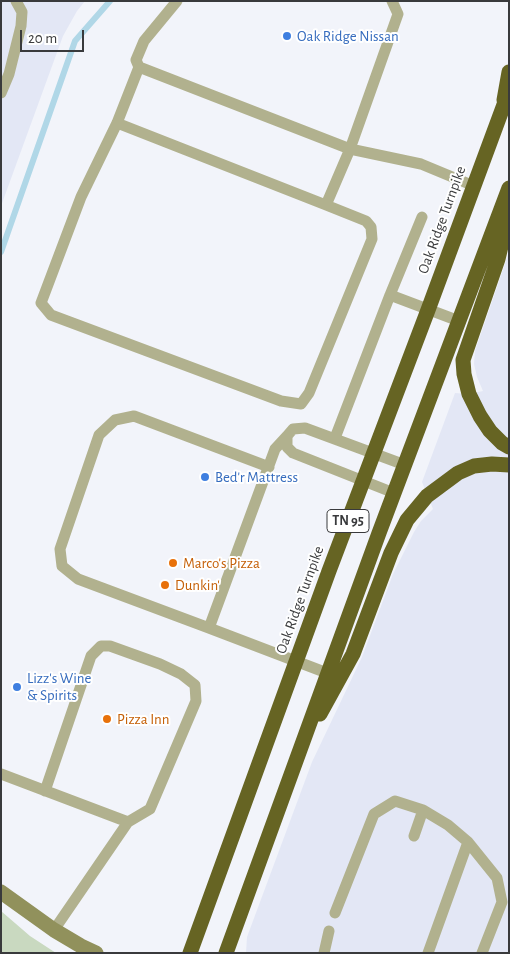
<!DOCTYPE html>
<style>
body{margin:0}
#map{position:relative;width:510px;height:954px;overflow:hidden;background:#f2f4fa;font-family:"Alegreya Sans",sans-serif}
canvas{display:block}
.frame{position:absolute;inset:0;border:2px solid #393a3c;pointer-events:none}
.scale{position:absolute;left:20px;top:30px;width:64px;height:22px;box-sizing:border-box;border:2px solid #393a3c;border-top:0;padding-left:6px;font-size:15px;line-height:18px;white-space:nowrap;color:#393a3c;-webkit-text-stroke:4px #fff;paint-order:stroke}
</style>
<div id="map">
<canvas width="510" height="954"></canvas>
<div class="frame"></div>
<div class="scale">20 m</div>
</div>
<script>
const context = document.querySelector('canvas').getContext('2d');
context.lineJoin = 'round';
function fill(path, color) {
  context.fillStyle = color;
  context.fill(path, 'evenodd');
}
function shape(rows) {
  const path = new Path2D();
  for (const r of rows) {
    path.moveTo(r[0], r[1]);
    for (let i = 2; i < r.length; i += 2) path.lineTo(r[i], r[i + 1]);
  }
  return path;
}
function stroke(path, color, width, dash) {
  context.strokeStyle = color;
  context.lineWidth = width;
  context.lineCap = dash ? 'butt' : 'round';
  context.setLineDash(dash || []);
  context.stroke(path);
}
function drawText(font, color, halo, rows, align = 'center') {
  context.font = font + ' "Alegreya Sans",sans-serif';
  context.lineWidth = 4;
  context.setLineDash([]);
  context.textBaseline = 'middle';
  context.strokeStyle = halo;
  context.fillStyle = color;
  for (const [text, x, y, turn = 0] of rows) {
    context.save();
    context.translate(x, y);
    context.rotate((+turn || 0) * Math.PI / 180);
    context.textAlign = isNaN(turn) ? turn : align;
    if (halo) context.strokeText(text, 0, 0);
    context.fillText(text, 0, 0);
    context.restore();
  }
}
const built = shape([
 [1,1,85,1,77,11,63,36,1,206],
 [509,252,509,953,246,953,247,937,312,762,362,657,393,574,414,532,421,521,433,509,422,482,455,393,469,394,483,391,477,377,474,364,475,351]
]);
const green = shape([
 [1,911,30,936,56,953,1,953]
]);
const stream = shape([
 [1,252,75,41,110,1]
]);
const lane = shape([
 [177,1,144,41,136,60,139,67,350,149,421,164,474,186],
 [139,67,117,123,81,197,41,303,51,315,281,401,301,404,309,393,372,239,371,227,366,221,326,205,350,149,398,14,392,1],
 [1,93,9,74,21,26,22,12,16,1],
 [117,123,326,205],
 [390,295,422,217],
 [287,436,275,449,209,628,327,673],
 [335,438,390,295,459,321],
 [394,493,293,453,287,447,287,436,293,429,305,428,405,465],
 [209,628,78,579,62,566,60,549,99,435,115,420,134,416,269,467],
 [1,774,128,822,54,930],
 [45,791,91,656,101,646,110,646,160,664,181,674,195,685,196,701,150,809,128,822],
 [414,836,423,810],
 [335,913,374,814,395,801,423,810,448,825,468,842,497,878,502,902,482,953],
 [324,953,329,931],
 [428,953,468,842]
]);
const secondary = shape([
 [1,892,54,930,81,946,96,953]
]);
const highway = shape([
 [504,100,509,72],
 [509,213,498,259,463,360,464,374,469,394,480,416,490,431,502,443,509,447],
 [320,714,353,654,391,553,407,520,427,496,458,473,474,466,492,464,509,465],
 [190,953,329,571,428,310,509,91],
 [226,953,379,533,509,188]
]);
const markers = [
 [287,36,5,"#3f7fe0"],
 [205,477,5,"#3f7fe0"],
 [173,563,5,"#e8710a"],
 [165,585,5,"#e8710a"],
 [17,687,5,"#3f7fe0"],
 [107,719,5,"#e8710a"]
];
const shields = [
 [348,521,42]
];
const shieldNames = [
 ["TN 95",348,521]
];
const shopNames = [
 ["Oak Ridge Nissan",297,36],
 ["Bed'r Mattress",215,477],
 ["Lizz's Wine",27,678],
 ["& Spirits",27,695]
];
const streetNames = [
 ["Oak Ridge Turnpike",442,220,-70],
 ["Oak Ridge Turnpike",300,600,-70]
];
const foodNames = [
 ["Marco's Pizza",183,563],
 ["Dunkin'",175,585],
 ["Pizza Inn",117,719]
];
fill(built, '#e3e7f5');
fill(green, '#c9d9c0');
stroke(stream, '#b0d7e7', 6);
stroke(lane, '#b1b18e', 11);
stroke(secondary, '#91915c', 15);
stroke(highway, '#666423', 15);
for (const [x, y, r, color] of markers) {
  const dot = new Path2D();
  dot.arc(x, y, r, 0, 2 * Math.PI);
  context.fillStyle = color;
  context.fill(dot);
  stroke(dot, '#fff', 2);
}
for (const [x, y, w] of shields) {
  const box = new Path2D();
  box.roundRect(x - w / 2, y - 11.5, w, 23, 4);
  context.fillStyle = '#fff';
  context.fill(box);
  stroke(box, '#393a3c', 1);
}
drawText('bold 14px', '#393a3c', null, shieldNames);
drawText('15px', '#366cbe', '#fff', shopNames, 'left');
drawText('15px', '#393a3c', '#fff', streetNames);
drawText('15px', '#c56008', '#fff', foodNames, 'left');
</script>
